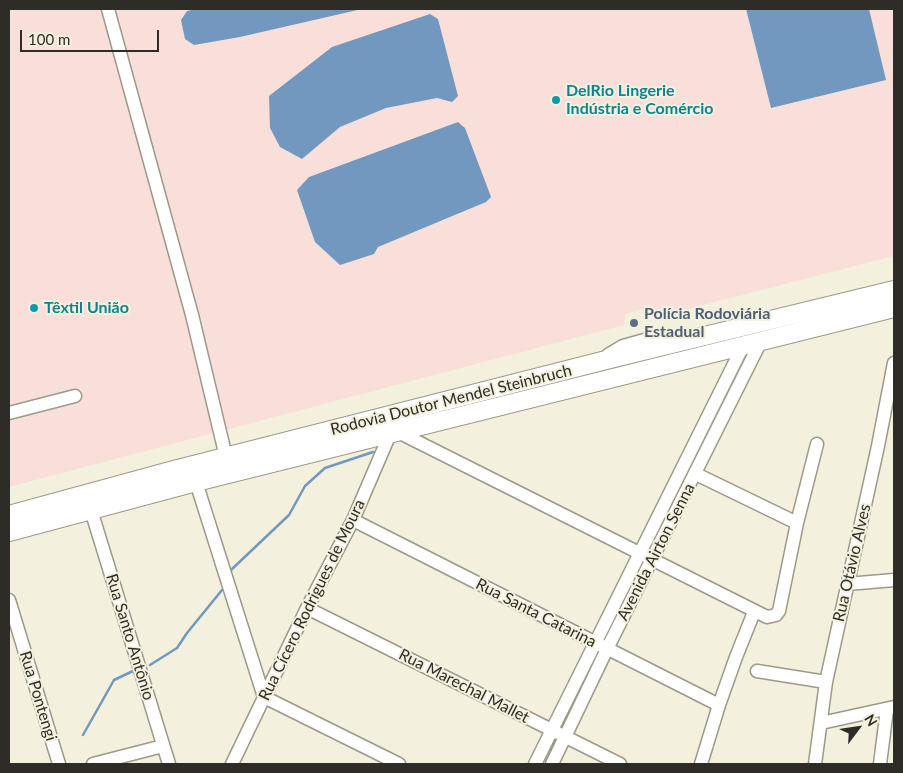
<!DOCTYPE html>
<meta charset="utf-8">
<style>
body{margin:0}
#map{position:relative;width:903px;height:773px;overflow:hidden;background:#f4f0de;font-family:Lato,sans-serif}
canvas{display:block}
.frame{position:absolute;inset:0;border:10px solid #2e2c26;pointer-events:none}
.north{position:absolute;left:833px;top:703px;width:50px;height:50px;-webkit-text-stroke:4px #f4f0de;paint-order:stroke;rotate:59deg;font-size:14px;font-weight:700;line-height:20px;text-align:center;color:#2e2c26}
.north::after{content:'';display:block;margin:auto;width:18px;height:22px;background:#2e2c26;clip-path:polygon(50% 0,100% 100%,50% 72%,0 100%)}
.scale{position:absolute;left:20px;top:30px;width:139px;height:22px;box-sizing:border-box;border:2px solid #2e2c26;border-top:0;padding-left:6px;font-size:15px;line-height:18px;white-space:nowrap;color:#2e2c26;-webkit-text-stroke:4px #f4f0de;paint-order:stroke}
</style>
<div id="map">
<canvas width="903" height="773"></canvas>
<div class="frame"></div>
<div class="north">N</div>
<div class="scale">100 m</div>
</div>
<script>
const context = document.querySelector('canvas').getContext('2d');
context.lineJoin = 'round';
function fill(path, color) {
  context.fillStyle = color;
  context.fill(path, 'evenodd');
}
function shape(rows) {
  const path = new Path2D();
  for (const r of rows) {
    path.moveTo(r[0], r[1]);
    for (let i = 2; i < r.length; i += 2) path.lineTo(r[i], r[i + 1]);
  }
  return path;
}
function stroke(path, color, width, dash) {
  context.strokeStyle = color;
  context.lineWidth = width;
  context.lineCap = dash ? 'butt' : 'round';
  context.setLineDash(dash || []);
  context.stroke(path);
}
function drawText(font, color, halo, rows, align = 'center') {
  context.font = font + ' Lato,sans-serif';
  context.lineWidth = 4;
  context.setLineDash([]);
  context.textBaseline = 'middle';
  context.strokeStyle = halo;
  context.fillStyle = color;
  for (const [text, x, y, turn = 0] of rows) {
    context.save();
    context.translate(x, y);
    context.rotate((+turn || 0) * Math.PI / 180);
    context.textAlign = isNaN(turn) ? turn : align;
    if (halo) context.strokeText(text, 0, 0);
    context.fillText(text, 0, 0);
    context.restore();
  }
}
const industrial = shape([
 [9,9,894,9,894,256,656,317,651,307,625,314,624,325,9,487]
]);
const water = shape([
 [196,9,362,9,240,37,194,45,185,39,181,20,187,11],
 [746,9,869,9,886,80,771,108],
 [430,14,438,19,458,96,452,102,437,98,386,108,340,127,302,159,280,147,270,128,269,96,332,47],
 [458,122,465,128,491,197,486,202,378,247,374,254,340,265,315,242,297,190,309,177]
]);
const stream = shape([
 [231,570,289,515,305,486,325,468,373,452],
 [150,665,177,648,187,633,222,590],
 [83,735,114,680,133,671]
]);
const minor = shape([
 [108,9,192,315,226,457],
 [608,355,623,346,655,337,676,341],
 [9,413,75,396],
 [398,432,767,617,776,615,779,611,797,523,817,444],
 [696,474,797,523],
 [196,482,264,697,399,764],
 [91,510,169,764],
 [353,520,719,705],
 [847,584,894,580],
 [9,600,59,764],
 [307,608,620,764],
 [757,671,826,682],
 [821,723,894,707],
 [93,764,163,746],
 [232,764,307,608,353,520,390,434],
 [535,764,743,346],
 [552,764,607,649,761,341],
 [701,764,719,705,736,657,754,612],
 [815,764,826,682,878,446,894,363],
 [880,764,887,709]
]);
const highway = shape([
 [9,515,174,470,614,358,894,290],
 [9,532,196,482,894,308]
]);
const markers = [
 [556,100,5,"#0f9aa8"],
 [34,308,5,"#0f9aa8"],
 [634,323,5,"#5c6f8a"]
];
const cultureNames = [
 ["DelRio Lingerie",566,91],
 ["Indústria e Comércio",566,109],
 ["Têxtil União",44,308]
];
const serviceNames = [
 ["Polícia Rodoviária",644,314],
 ["Estadual",644,332]
];
const streetNames = [
 ["Rodovia Doutor Mendel Steinbruch",451,400,-14],
 ["Avenida Airton Senna",656,552,-63],
 ["Rua Otávio Alves",852,563,-77],
 ["Rua Cícero Rodrigues de Moura",312,600,-64],
 ["Rua Santa Catarina",536,613,27],
 ["Rua Santo Antônio",130,637,73],
 ["Rua Marechal Mallet",464,686,27],
 ["Rua Pontengi",38,696,73]
];
fill(industrial, '#f9dfda');
fill(water, '#7398bf');
stroke(stream, '#7398bf', 2.5);
stroke(minor, '#9d9989', 15);
stroke(highway, '#9d9989', 20);
stroke(minor, '#fff', 12);
stroke(highway, '#fff', 18);
for (const [x, y, r, color] of markers) {
  const dot = new Path2D();
  dot.arc(x, y, r, 0, 2 * Math.PI);
  context.fillStyle = color;
  context.fill(dot);
  stroke(dot, '#f4f0de', 2);
}
drawText('bold 16px', '#0d838f', '#f4f0de', cultureNames, 'left');
drawText('bold 16px', '#4e5e75', '#f4f0de', serviceNames, 'left');
drawText('16px', '#2e2c26', '#f4f0de', streetNames);
</script>
